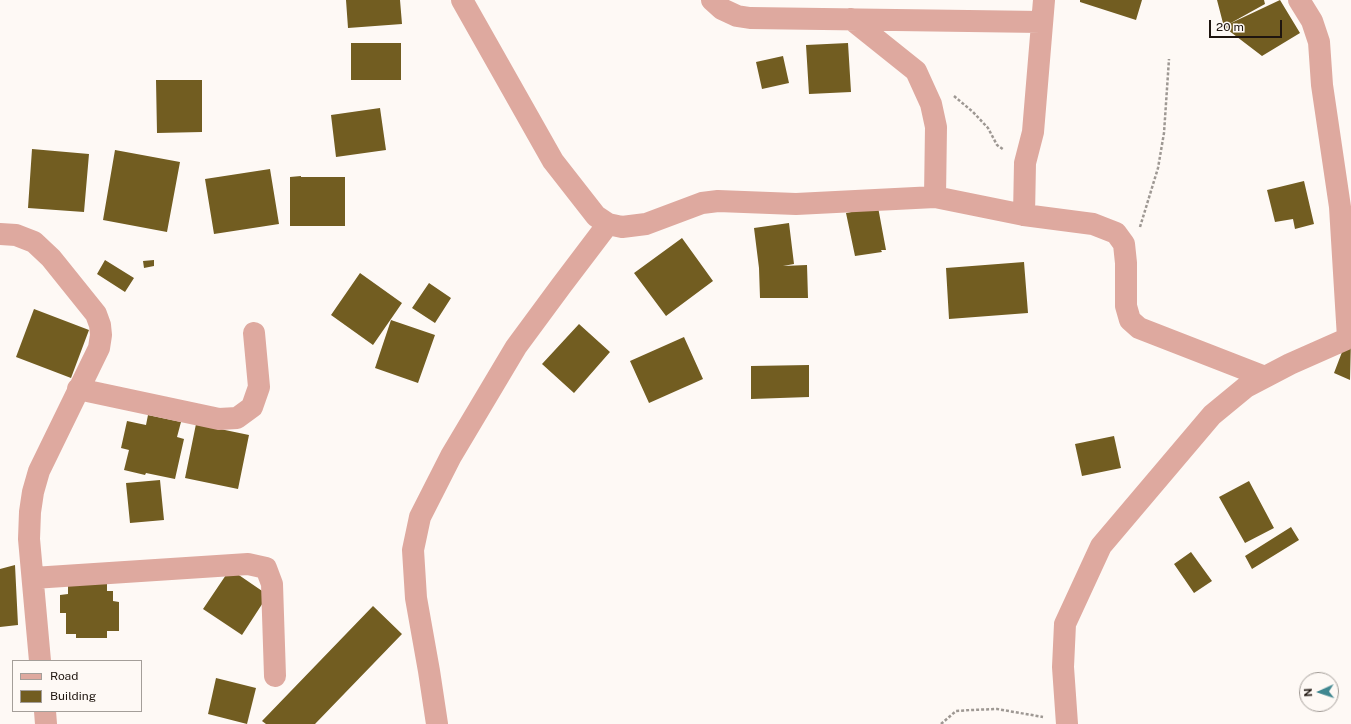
<!DOCTYPE html>
<style>
body{margin:0}
#map{position:relative;width:1351px;height:724px;overflow:hidden;background:#fef9f5;font-family:"Public Sans",sans-serif}
canvas{display:block}
.legend{position:absolute;left:12px;top:660px;width:130px;height:52px;box-sizing:border-box;background:#fef9f5;border:1px solid #a49e99;margin:0;padding:5px 7px;list-style:none;font-size:12px;color:#1e150f}
.legend li{display:flex;align-items:center;gap:8px;height:20px}
.legend b{width:20px;border:1px solid #a49e99}
.north{position:absolute;left:1299px;top:672px;width:40px;height:40px;box-sizing:border-box;background:#fef9f5;border:1px solid #a49e99;border-radius:50%;rotate:267deg;font-size:11px;font-weight:700;line-height:16px;text-align:center;color:#1e150f}
.north::after{content:'';display:block;margin:auto;width:14px;height:18px;background:#408790;clip-path:polygon(50% 0,100% 100%,50% 72%,0 100%)}
.scale{position:absolute;left:1209px;top:20px;width:73px;height:18px;box-sizing:border-box;border:2px solid #1e150f;border-top:0;padding-left:5px;font-size:12px;line-height:14px;white-space:nowrap;color:#1e150f;-webkit-text-stroke:3px #fef9f5;paint-order:stroke}
</style>
<div id="map">
<canvas width="1351" height="724"></canvas>
<ul class="legend">
<li><b style="height:5px;background:#dea99f"></b>Road</li>
<li><b style="height:11px;background:#725d21"></b>Building</li>
</ul>
<div class="north">N</div>
<div class="scale">20 m</div>
</div>
<script>
const context = document.querySelector('canvas').getContext('2d');
context.lineJoin = 'round';
function fill(path, color) {
  context.fillStyle = color;
  context.fill(path, 'evenodd');
}
function shape(rows) {
  const path = new Path2D();
  for (const r of rows) {
    path.moveTo(r[0], r[1]);
    for (let i = 2; i < r.length; i += 2) path.lineTo(r[i], r[i + 1]);
  }
  return path;
}
function stroke(path, color, width, dash) {
  context.strokeStyle = color;
  context.lineWidth = width;
  context.lineCap = dash ? 'butt' : 'round';
  context.setLineDash(dash || []);
  context.stroke(path);
}
const building = shape([
 [346,0,400,0,402,24,348,28],
 [1080,0,1142,0,1136,20,1080,2],
 [1217,0,1264,0,1265,4,1229,24,1280,0,1300,33,1262,56,1224,27],
 [351,43,401,43,401,80,351,80],
 [848,43,851,92,809,94,806,45],
 [783,56,789,83,762,89,756,62],
 [156,80,202,80,202,132,157,133],
 [380,108,386,150,336,157,331,115],
 [32,149,89,154,84,212,28,208],
 [115,150,180,162,167,232,103,220],
 [270,169,279,224,214,234,205,179],
 [301,176,301,177,345,177,345,226,290,226,290,177],
 [1304,181,1314,224,1295,229,1293,219,1275,222,1267,190],
 [878,207,886,250,881,250,882,252,855,256,846,213],
 [789,223,794,264,783,266,807,265,808,298,760,298,759,268,754,228],
 [682,238,713,281,666,316,634,273],
 [105,260,134,278,125,292,97,274],
 [154,260,154,266,144,268,143,261],
 [1024,262,1028,313,949,319,946,268],
 [360,273,402,303,373,345,331,315],
 [429,283,451,298,435,323,412,308],
 [34,309,89,330,71,378,16,357],
 [391,320,435,335,418,383,375,368],
 [579,324,610,352,574,393,542,364],
 [684,337,703,379,649,403,630,361],
 [1347,339,1351,340,1350,380,1334,373],
 [809,365,809,397,751,399,751,366],
 [148,415,181,422,177,437,184,439,175,479,146,473,145,475,124,470,129,450,121,448,127,421,146,425],
 [196,424,249,435,238,489,185,478],
 [1114,436,1121,468,1082,476,1075,444],
 [160,480,164,520,130,523,126,483],
 [1249,481,1274,528,1245,543,1219,497],
 [1291,527,1299,540,1252,569,1245,556],
 [1191,552,1212,581,1194,593,1174,564],
 [15,565,18,625,0,627,0,569],
 [230,569,268,595,242,635,203,609],
 [68,581,107,581,107,591,113,591,113,601,119,602,119,631,107,631,107,638,76,638,76,634,66,634,66,613,60,613,60,595,68,594],
 [373,606,402,634,315,724,266,724,262,721],
 [216,678,256,688,247,724,208,714]
]);
const path = shape([
 [954,96,973,112,988,128,997,145,1004,150],
 [1140,227,1158,168,1164,133,1169,59],
 [941,724,956,711,971,710,997,709,1043,717]
]);
const minor = shape([
 [462,0,553,161,596,216,608,224,622,227,646,224,702,203,718,201,796,204,935,197,1024,215,1093,224,1116,233,1124,244,1126,263,1126,306,1130,320,1139,328,1265,377],
 [712,0,722,9,737,16,750,18,1041,22],
 [1299,0,1312,21,1319,42,1322,85,1340,207,1348,338],
 [851,19,916,71,931,104,936,127,935,197],
 [1024,215,1025,163,1033,132,1044,0],
 [0,234,16,235,34,242,51,258,96,314,100,325,101,335,99,348,39,471,33,492,30,512,29,539,40,661],
 [78,389,219,419,237,418,252,407,259,387,254,333],
 [33,578,248,564,266,568,272,584,275,676],
 [45,711,46,724],
 [437,724,429,671,416,598,413,550,420,517,451,456,516,347,561,286,608,224],
 [1067,724,1063,667,1065,624,1101,546,1212,415,1246,387,1290,364,1351,337]
]);
fill(building, '#725d21');
stroke(path, '#9e9893', 2.5, [3, 2]);
stroke(minor, '#dea99f', 22);
</script>
